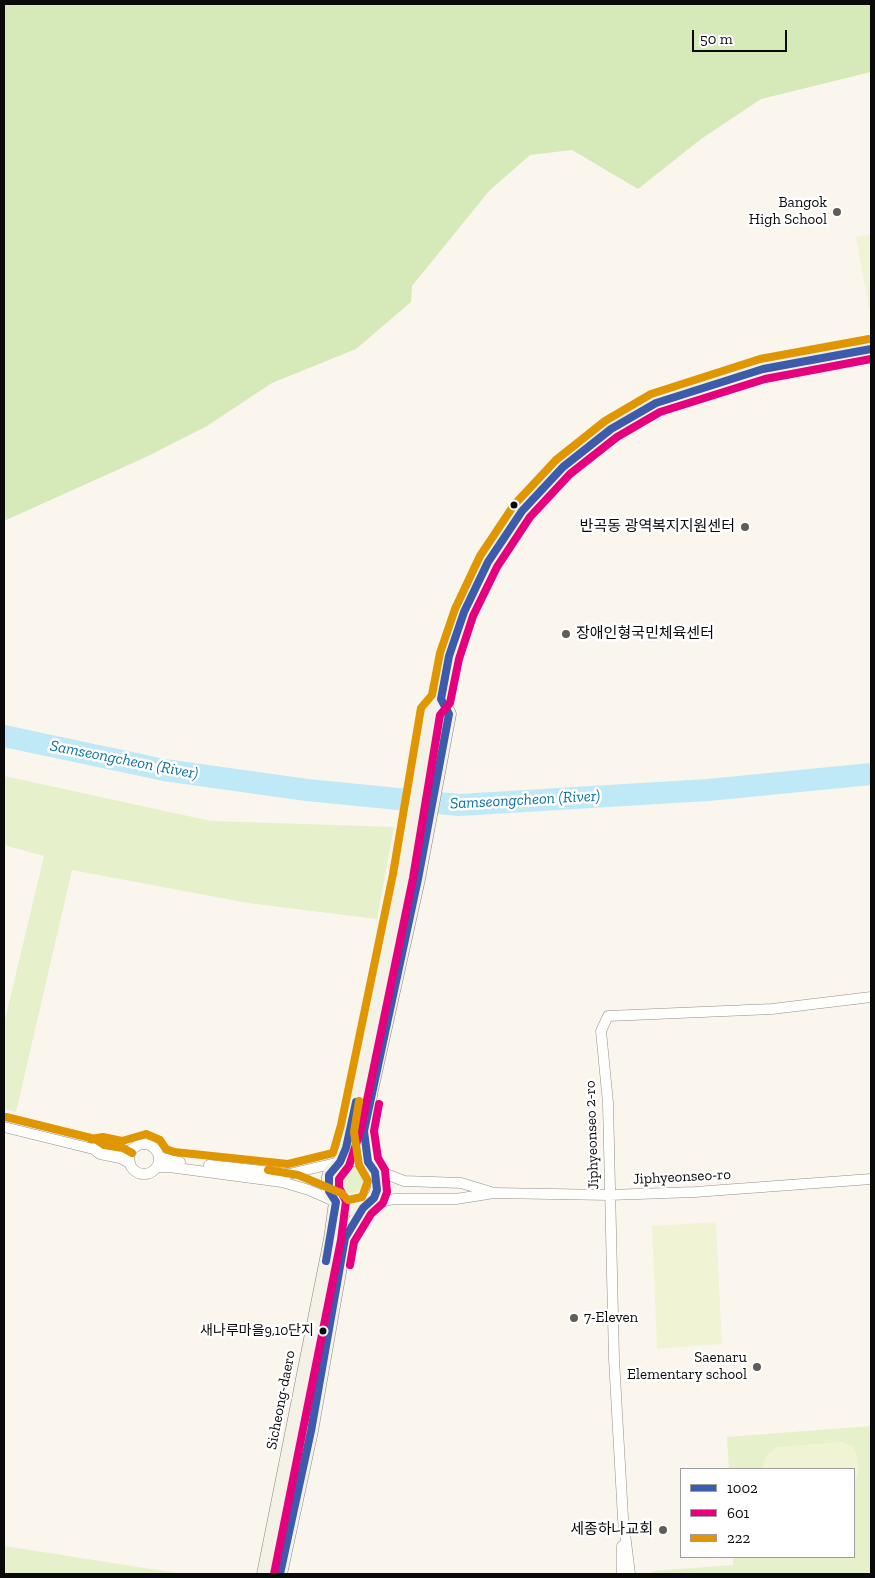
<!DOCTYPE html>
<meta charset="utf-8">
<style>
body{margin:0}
#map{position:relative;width:875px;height:1578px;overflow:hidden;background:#faf6ed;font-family:"Zilla Slab",serif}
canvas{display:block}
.frame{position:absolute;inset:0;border:5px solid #0a0a0a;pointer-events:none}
.legend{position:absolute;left:680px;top:1468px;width:175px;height:90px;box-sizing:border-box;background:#fff;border:1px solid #9d9d9d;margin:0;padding:6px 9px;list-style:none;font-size:15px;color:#0a0a0a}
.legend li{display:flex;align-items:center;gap:10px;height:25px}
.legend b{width:25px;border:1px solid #9d9d9d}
.scale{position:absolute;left:692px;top:30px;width:95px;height:22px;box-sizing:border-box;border:2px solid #0a0a0a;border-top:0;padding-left:6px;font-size:15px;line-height:18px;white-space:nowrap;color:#0a0a0a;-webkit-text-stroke:4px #fff;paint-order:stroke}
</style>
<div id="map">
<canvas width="875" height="1578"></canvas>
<div class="frame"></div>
<ul class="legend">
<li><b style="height:6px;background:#3d5bab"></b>1002</li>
<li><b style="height:6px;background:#e5007d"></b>601</li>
<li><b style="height:6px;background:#df9601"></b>222</li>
</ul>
<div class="scale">50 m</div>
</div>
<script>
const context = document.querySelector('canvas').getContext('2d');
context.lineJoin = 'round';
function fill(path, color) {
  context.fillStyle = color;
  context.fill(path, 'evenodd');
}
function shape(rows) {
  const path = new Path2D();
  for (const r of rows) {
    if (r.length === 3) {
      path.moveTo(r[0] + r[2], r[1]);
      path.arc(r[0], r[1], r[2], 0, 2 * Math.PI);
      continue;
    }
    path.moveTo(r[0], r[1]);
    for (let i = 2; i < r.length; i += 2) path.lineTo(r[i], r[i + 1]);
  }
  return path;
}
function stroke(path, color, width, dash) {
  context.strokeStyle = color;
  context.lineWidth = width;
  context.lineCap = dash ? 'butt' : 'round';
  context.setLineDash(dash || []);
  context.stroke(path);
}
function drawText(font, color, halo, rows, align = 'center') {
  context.font = font + ' "Zilla Slab","Noto Sans KR",serif';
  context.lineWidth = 5;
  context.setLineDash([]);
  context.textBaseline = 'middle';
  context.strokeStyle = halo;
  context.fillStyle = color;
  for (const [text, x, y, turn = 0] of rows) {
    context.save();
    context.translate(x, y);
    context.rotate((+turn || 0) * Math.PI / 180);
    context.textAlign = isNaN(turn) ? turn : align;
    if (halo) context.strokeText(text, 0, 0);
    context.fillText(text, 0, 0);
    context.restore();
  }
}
const green = shape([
 [4,776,211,821,394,827,377,919,248,903,72,870,16,1112,4,1109,4,1024,44,856,4,845],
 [349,1179,15],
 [871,1426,871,1574,652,1574,652,1571,733,1565,733,1557,854,1557,854,1469,729,1469,727,1437],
 [4,1546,183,1574,4,1574]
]);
const forest = shape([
 [4,4,871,4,871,72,761,99,701,139,638,189,572,150,530,155,489,191,412,286,411,302,356,349,272,383,207,426,146,457,4,521]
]);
const pitch = shape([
 [871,234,871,309,869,309,856,237],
 [716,1222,722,1344,657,1349,652,1226],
 [843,1442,853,1447,858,1458,858,1476,854,1482,854,1469,762,1469,766,1456,777,1447]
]);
const river = shape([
 [4,736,164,770,307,790,459,805,708,790,871,774]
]);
const street = shape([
 [4,1127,93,1149,100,1154,120,1158,130,1163],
 [144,1159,15],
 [93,1149,102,1147,123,1151,132,1150],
 [159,1157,180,1162],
 [209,1165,289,1174,340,1162],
 [157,1167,169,1167,282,1182,309,1190,336,1202],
 [373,1169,404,1181,461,1183,491,1192],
 [369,1205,394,1199,456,1199,494,1193,609,1195,695,1192,871,1179],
 [622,1546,622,1574],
 [630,1574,623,1518,614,1359,608,1103,601,1031,608,1016,772,1009,871,997]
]);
const secondary = shape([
 [353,1184,25],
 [340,1162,346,1148,351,1127,403,876,431,711,441,699,449,656,464,612,488,562,522,511,563,467,611,429,656,403,763,369,871,349],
 [368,1162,364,1131,371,1090,418,879,449,714,441,699],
 [264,1574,331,1239,336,1202],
 [280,1574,311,1431,345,1238,363,1208]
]);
const bus1 = shape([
 [326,1261,336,1202,329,1191,329,1175,340,1162,346,1148,356,1102],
 [280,1574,311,1431,345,1238,363,1208,374,1198,377,1190,375,1172,368,1162,364,1131,418,879,449,714,441,699,449,656,464,612,488,562,522,511,563,467,611,429,656,403,763,369,871,349]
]);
const bus2 = shape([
 [350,1265,354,1242,371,1214,383,1203,387,1192,385,1170,378,1158,374,1131,379,1104],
 [274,1574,341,1240,346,1201,339,1188,339,1179,349,1166,361,1129,413,878,440,715,450,703,459,659,473,616,497,567,530,517,570,474,617,437,660,412,765,379,871,359]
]);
const bus3 = shape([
 [6,1117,95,1139,104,1145,123,1148,132,1153],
 [91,1139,103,1137,122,1141,146,1134,160,1140,166,1149,174,1152,288,1164,333,1153,341,1125,393,874,421,708,432,695,440,653,455,609,480,556,514,505,556,460,605,421,651,394,760,359,869,339],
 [268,1170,298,1175,341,1193,348,1200,362,1197,368,1181,359,1165,354,1132,359,1101]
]);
const markers = [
 [837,212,5,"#5e5d59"],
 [514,505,4.5,"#0a0a0a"],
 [745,527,5,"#5e5d59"],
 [566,634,5,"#5e5d59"],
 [574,1318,5,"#5e5d59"],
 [323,1331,4.5,"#0a0a0a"],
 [757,1367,5,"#5e5d59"],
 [663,1530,5,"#5e5d59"]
];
const busNames = [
 ["새나루마을9,10단지",314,1331]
];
const poiNames = [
 ["Bangok",827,203],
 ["High School",827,220],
 ["반곡동 광역복지지원센터",735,527],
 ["장애인형국민체육센터",576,634,"left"],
 ["7-Eleven",584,1318,"left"],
 ["Saenaru",747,1358],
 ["Elementary school",747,1375],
 ["세종하나교회",653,1530]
];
const streetNames = [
 ["Jiphyeonseo 2-ro",592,1135,-92],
 ["Jiphyeonseo-ro",682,1177,-3],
 ["Sicheong-daero",281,1400,-79]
];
const waterNames = [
 ["Samseongcheon (River)",124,760,11],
 ["Samseongcheon (River)",525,800,-3]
];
fill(green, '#e6f0ca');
fill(forest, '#d6e9b8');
fill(pitch, '#f0f4d5');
stroke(river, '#c0e9f8', 22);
stroke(street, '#92908c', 11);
stroke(secondary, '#898783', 15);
stroke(street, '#fefefc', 10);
stroke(secondary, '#f4f1e7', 14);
stroke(bus1, '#3d5bab', 8);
stroke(bus2, '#e5007d', 8);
stroke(bus3, '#df9601', 8);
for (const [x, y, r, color] of markers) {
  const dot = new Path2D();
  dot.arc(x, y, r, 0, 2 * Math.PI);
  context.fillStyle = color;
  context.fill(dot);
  stroke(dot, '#fff', 2);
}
drawText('14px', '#0a0a0a', '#fff', busNames, 'right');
drawText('15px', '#0a0a0a', '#fff', poiNames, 'right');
drawText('15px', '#0a0a0a', '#fff', streetNames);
drawText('italic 16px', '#0a71a6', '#fff', waterNames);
</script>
